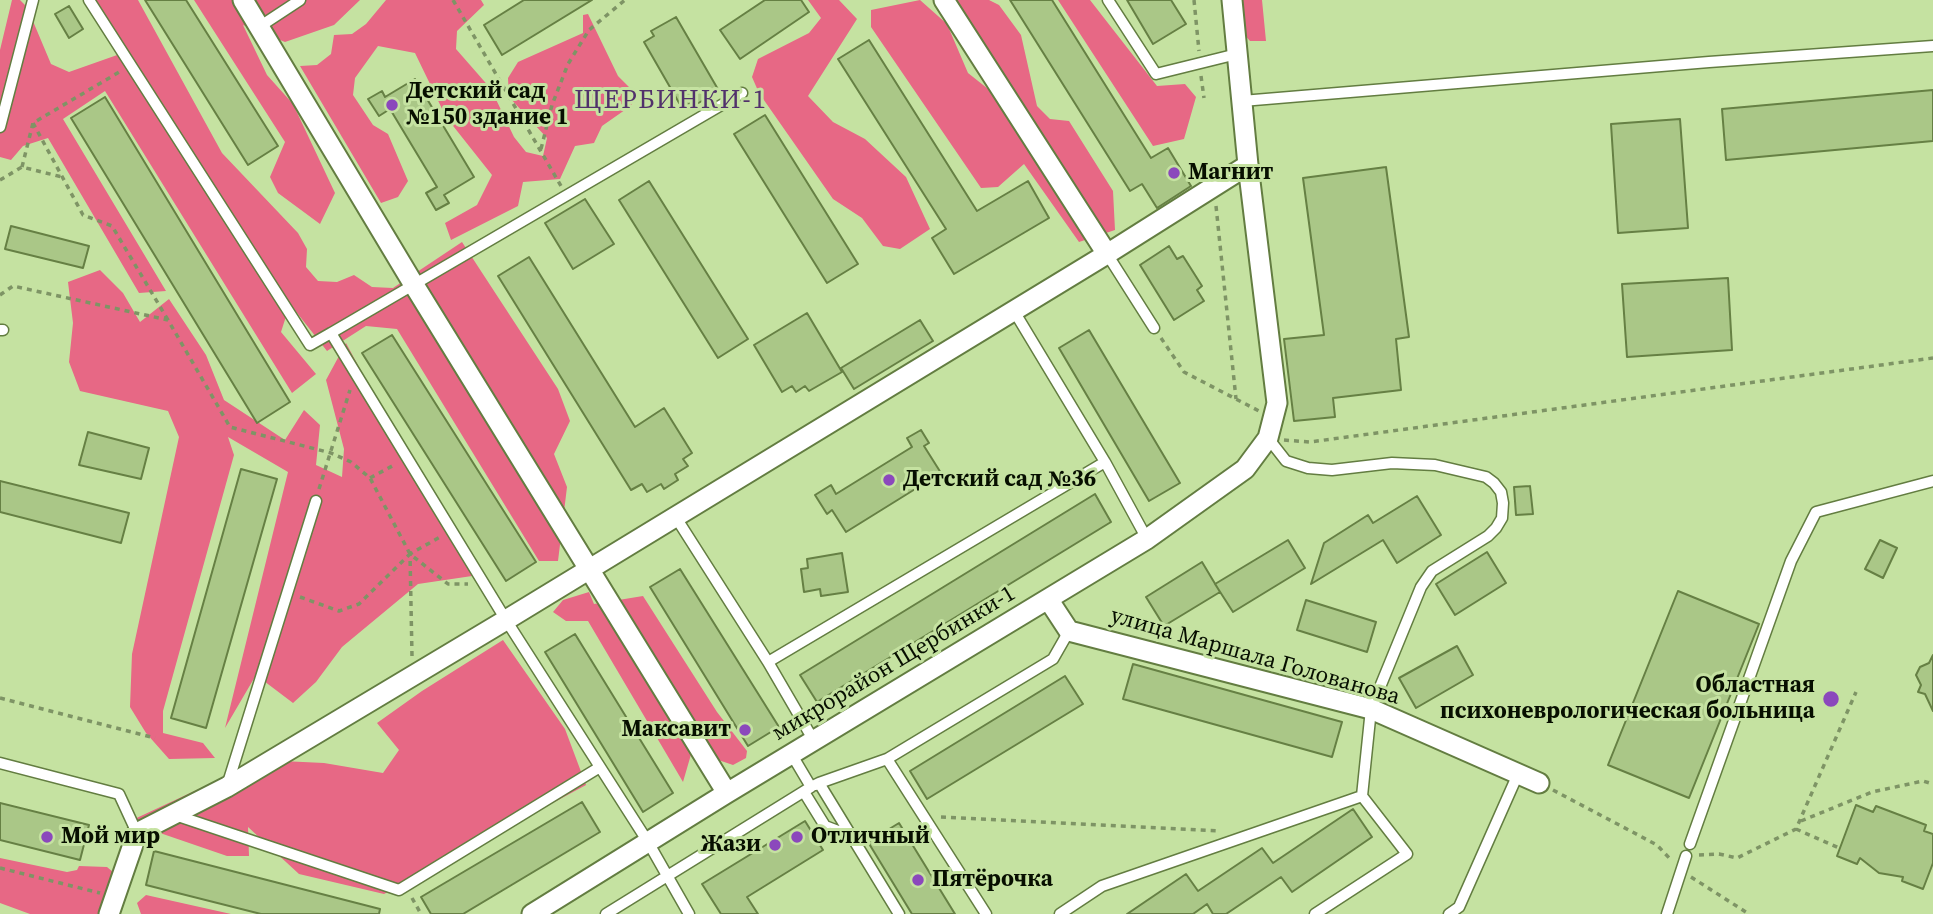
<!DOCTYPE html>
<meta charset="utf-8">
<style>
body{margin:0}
canvas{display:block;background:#c5e2a1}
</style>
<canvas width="1933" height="914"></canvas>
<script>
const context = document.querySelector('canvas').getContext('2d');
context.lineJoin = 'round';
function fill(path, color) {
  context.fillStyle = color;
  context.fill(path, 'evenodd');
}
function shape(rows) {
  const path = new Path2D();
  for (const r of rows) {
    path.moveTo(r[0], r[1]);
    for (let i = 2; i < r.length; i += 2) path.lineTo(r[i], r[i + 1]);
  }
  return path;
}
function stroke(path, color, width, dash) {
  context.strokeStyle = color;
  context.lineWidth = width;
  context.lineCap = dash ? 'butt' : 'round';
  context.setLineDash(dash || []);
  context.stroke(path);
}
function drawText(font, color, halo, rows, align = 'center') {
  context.font = font + ' "Source Serif 4",serif';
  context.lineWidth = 6;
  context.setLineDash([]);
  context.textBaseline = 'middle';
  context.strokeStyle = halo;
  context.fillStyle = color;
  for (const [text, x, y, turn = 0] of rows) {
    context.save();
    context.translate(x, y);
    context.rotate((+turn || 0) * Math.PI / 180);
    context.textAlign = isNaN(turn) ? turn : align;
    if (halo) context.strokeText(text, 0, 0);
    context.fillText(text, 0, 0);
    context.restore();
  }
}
const forest = shape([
 [12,0,20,0,27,7,51,64,69,72,120,54,92,0,138,0,222,153,298,233,307,249,306,267,318,281,337,282,354,275,372,287,393,288,462,242,558,389,570,421,554,454,567,487,558,561,539,561,397,329,366,326,327,351,290,304,281,332,316,374,292,393,105,91,63,119,166,291,139,293,48,138,23,146,11,160,0,157,0,50],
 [194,0,360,0,334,25,285,42,243,25,267,75,293,104,335,193,320,224,278,193,270,177,285,142],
 [386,0,481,0,484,5,457,31,456,49,491,89,514,137,526,152,543,156,547,138,509,97,508,78,518,62,583,33,583,15,588,14,618,76,630,88,632,105,602,126,594,143,575,146,560,179,523,182,518,206,451,240,445,223,477,205,492,175,446,117,415,53,378,46,355,78,353,95,373,125,388,134,408,181,398,197,381,203,300,66,317,65,331,54,334,35,352,34,366,24],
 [808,0,839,0,857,19,808,96,833,122,865,139,906,177,930,229,900,249,883,246,862,218,833,199,759,93,752,77,758,59,809,33,821,18],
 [920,0,947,24,968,73,997,96,1009,90,957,0,989,0,999,5,1021,35,1037,106,1050,119,1069,121,1113,191,1115,230,1079,242,1024,164,998,187,981,188,871,27,871,10],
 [1058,0,1090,0,1157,86,1185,84,1196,97,1184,139,1153,146],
 [1239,0,1262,0,1266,41,1250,41,1242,32],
 [100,270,123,293,140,322,169,299,206,355,224,400,285,440,304,410,320,425,316,465,342,477,344,449,326,380,346,343,407,457,451,530,472,576,418,584,342,647,316,682,293,703,256,675,225,728,288,472,228,437,234,455,163,711,163,733,203,743,215,758,169,759,146,733,130,707,132,654,179,437,168,411,80,391,69,362,73,323,68,282],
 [589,592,594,604,643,596,717,712,747,751,746,758,733,765,692,751,683,782,588,621,566,621,553,612,563,600],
 [503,640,565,729,586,785,384,894,299,874,248,827,249,856,227,856,128,822,261,760,324,763,383,773,399,750,377,723,422,691],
 [0,858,67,872,77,870,79,866,107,867,113,872,114,885,101,914,30,914,0,903],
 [146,895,231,914,141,914,137,903]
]);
const building = shape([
 [145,0,186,0,278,146,248,165,145,0],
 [524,0,592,0,502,55,484,25,524,0],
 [765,0,801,0,809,12,740,59,720,30,765,0],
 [1010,0,1052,0,1151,158,1168,148,1191,186,1157,208,1142,184,1130,191,1010,0],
 [1127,0,1171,0,1186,24,1153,44,1127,0],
 [69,6,83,29,69,38,55,14,69,6],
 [676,17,719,91,695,105,694,101,682,108,644,42,654,36,651,31,676,17],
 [869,40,977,211,1028,181,1049,218,954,274,932,238,946,229,838,59,869,40],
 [415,79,474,177,444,195,449,203,436,210,426,193,437,187,390,109,379,116,368,99,382,91,385,97,415,79],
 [1933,90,1933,141,1726,160,1722,109,1933,90],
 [105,97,290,402,257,423,71,118,105,97],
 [765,115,858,264,827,283,734,134,765,115],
 [1680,119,1688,228,1618,233,1611,124,1680,119],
 [1386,167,1409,337,1396,339,1401,390,1333,398,1335,417,1294,421,1284,339,1324,335,1303,178,1386,167],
 [649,181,748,339,718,358,619,200,649,181],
 [585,199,614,244,573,269,545,223,585,199],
 [11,226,89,246,83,268,5,249,11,226],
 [1169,246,1177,259,1183,256,1202,286,1197,290,1204,301,1174,320,1140,265,1169,246],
 [529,257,635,427,664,408,692,453,683,459,688,466,675,474,678,480,664,489,661,484,647,492,642,484,631,490,498,276,529,257],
 [1728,278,1732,350,1627,357,1622,284,1728,278],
 [807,313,842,372,809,391,805,386,796,392,792,386,782,392,754,345,807,313],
 [920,320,933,341,854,389,841,368,920,320],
 [1089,330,1180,483,1149,501,1059,348,1089,330],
 [392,335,536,562,506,581,362,353,392,335],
 [921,430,929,443,924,446,941,473,846,532,832,510,827,514,815,495,831,485,836,494,912,447,907,438,921,430],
 [88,432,149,448,141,479,79,465,88,432],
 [241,469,277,479,206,728,171,718,241,469],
 [0,481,129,513,121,543,0,512,0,481],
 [1530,486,1533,514,1516,515,1514,487,1530,486],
 [1095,494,1111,522,817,702,800,675,1095,494],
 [1417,496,1441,535,1397,563,1383,540,1311,584,1324,543,1368,515,1373,523,1417,496],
 [1288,540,1305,568,1233,612,1215,584,1288,540],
 [1880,540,1897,548,1883,578,1865,569,1880,540],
 [1487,552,1506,583,1455,615,1436,584,1487,552],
 [842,553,848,592,821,596,820,589,804,592,801,569,808,568,807,559,842,553],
 [1202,562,1220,592,1164,626,1146,597,1202,562],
 [680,569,779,727,748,746,650,587,680,569],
 [1678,591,1759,624,1689,798,1608,765,1678,591],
 [1306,600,1376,622,1367,652,1297,630,1306,600],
 [575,634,673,793,643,812,545,652,575,634],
 [1457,646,1473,675,1416,708,1399,678,1457,646],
 [1933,655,1933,711,1925,694,1918,692,1921,685,1916,675,1920,667,1929,663,1933,655],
 [1133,664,1342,722,1332,757,1123,699,1133,664],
 [1065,676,1083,704,927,799,910,771,1065,676],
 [582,802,600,832,463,914,431,914,421,897,582,802],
 [0,803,89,825,80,860,0,840,0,803],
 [1856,805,1873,812,1876,806,1926,825,1924,831,1933,834,1933,863,1923,889,1902,881,1903,877,1879,873,1860,858,1857,864,1837,856,1856,805],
 [1353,809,1372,837,1292,892,1281,877,1226,914,1213,914,1207,904,1193,914,1127,914,1186,874,1198,891,1262,848,1273,863,1353,809],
 [805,821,823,850,747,897,758,914,721,914,702,884,805,821],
 [899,823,955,914,912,914,868,842,899,823],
 [154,851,380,909,379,914,261,914,146,885,154,851]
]);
const path = shape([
 [453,0,561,186],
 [1194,0,1199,51],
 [1201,76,1204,98],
 [33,123,83,215,112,226,168,320],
 [541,149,552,105,568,64,589,30,625,0],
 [22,167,33,123,121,71],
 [0,180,22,167,62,177],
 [1216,206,1236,399],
 [0,295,13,286,168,320,230,427,331,453,351,462,370,478,410,554,448,584,468,584],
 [1161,338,1184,372,1259,411],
 [1284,440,1310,442,1933,358],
 [370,478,396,464],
 [319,489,350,390],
 [300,597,339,611,359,604,410,554],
 [412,656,410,554,440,537],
 [0,698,155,738],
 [1553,790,1657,845,1672,861],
 [941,817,1220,831],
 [1801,821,1872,792,1923,781,1933,784],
 [1796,829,1839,848],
 [1699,855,1719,854,1737,858,1796,829,1856,692],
 [0,868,100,893],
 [1691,877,1749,914],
 [412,898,421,914]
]);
const lane = shape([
 [89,0,310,345,331,333],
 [1108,0,1156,74,1237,54],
 [259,27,300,0],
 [1242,101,1709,62,1933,46],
 [0,127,33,0],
 [1107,254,1154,328],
 [1014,311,1105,462,1147,539],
 [0,330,3,330],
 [675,516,768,662,814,741],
 [768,662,1105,462],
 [887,759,986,914],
 [0,763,119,794,137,833],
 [819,783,887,759,1053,659,1069,631],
 [815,785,819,783,899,914],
 [227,786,316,501],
 [804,792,825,826,851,836],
 [175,815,399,890,600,767],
 [1690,844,1791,561,1816,512,1933,481],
 [606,914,811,787,792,755],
 [689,914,648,842,506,620,331,333,742,93],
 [1060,914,1102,886,1362,796,1371,709,1421,587,1432,571,1488,536,1496,528,1502,518,1503,503,1501,492,1494,483,1486,477,1435,465,1392,463,1332,470,1308,468,1286,461,1268,438],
 [1315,914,1407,854,1362,796],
 [1449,914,1459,907,1518,774],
 [1667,914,1686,856]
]);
const street = shape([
 [243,0,414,285,727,793],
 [944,0,1107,254],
 [1048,599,1069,631,1371,709,1539,783],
 [109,914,137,833,227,787,506,620,1107,254,1248,165],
 [532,914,727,793,1147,539,1245,469,1268,438,1277,403,1248,165,1232,0]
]);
const markers = [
 [392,105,7,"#8b48bc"],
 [1174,173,7,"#8b48bc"],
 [889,480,7,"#8b48bc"],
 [1831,699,9,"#8b48bc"],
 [745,730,7,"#8b48bc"],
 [47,837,7,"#8b48bc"],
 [797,837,7,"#8b48bc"],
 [775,845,7,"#8b48bc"],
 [918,880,7,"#8b48bc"]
];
const poiNames = [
 ["Детский сад",406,92],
 ["№150 здание 1",406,118],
 ["Магнит",1188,173],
 ["Детский сад №36",903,480],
 ["Областная",1815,686,"right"],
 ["психоневрологическая больница",1815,712,"right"],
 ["Максавит",731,730,"right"],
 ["Мой мир",61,837],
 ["Отличный",811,837],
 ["Жази",761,845,"right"],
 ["Пятёрочка",932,880]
];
const streetNames = [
 ["улица Маршала Голованова",1255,657,16],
 ["микрорайон Щербинки-1",894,664,-31]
];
const quarterNames = [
 ["ЩЕРБИНКИ-1",671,101]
];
fill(forest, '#e76885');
fill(building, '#aac787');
stroke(building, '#668044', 2);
stroke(lane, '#637d41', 13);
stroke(street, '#637d41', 23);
stroke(path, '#7e9465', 3.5, [5, 5]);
stroke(lane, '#fff', 10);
stroke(street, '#fff', 19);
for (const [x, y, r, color] of markers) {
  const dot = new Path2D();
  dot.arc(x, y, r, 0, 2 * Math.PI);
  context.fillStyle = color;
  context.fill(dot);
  stroke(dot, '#c5e2a1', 2.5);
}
drawText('bold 23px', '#070f00', '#c5e2a1', poiNames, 'left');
drawText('23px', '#070f00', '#c5e2a1', streetNames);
context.letterSpacing = '2px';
drawText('26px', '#51316b', '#c5e2a1', quarterNames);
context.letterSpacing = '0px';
</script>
